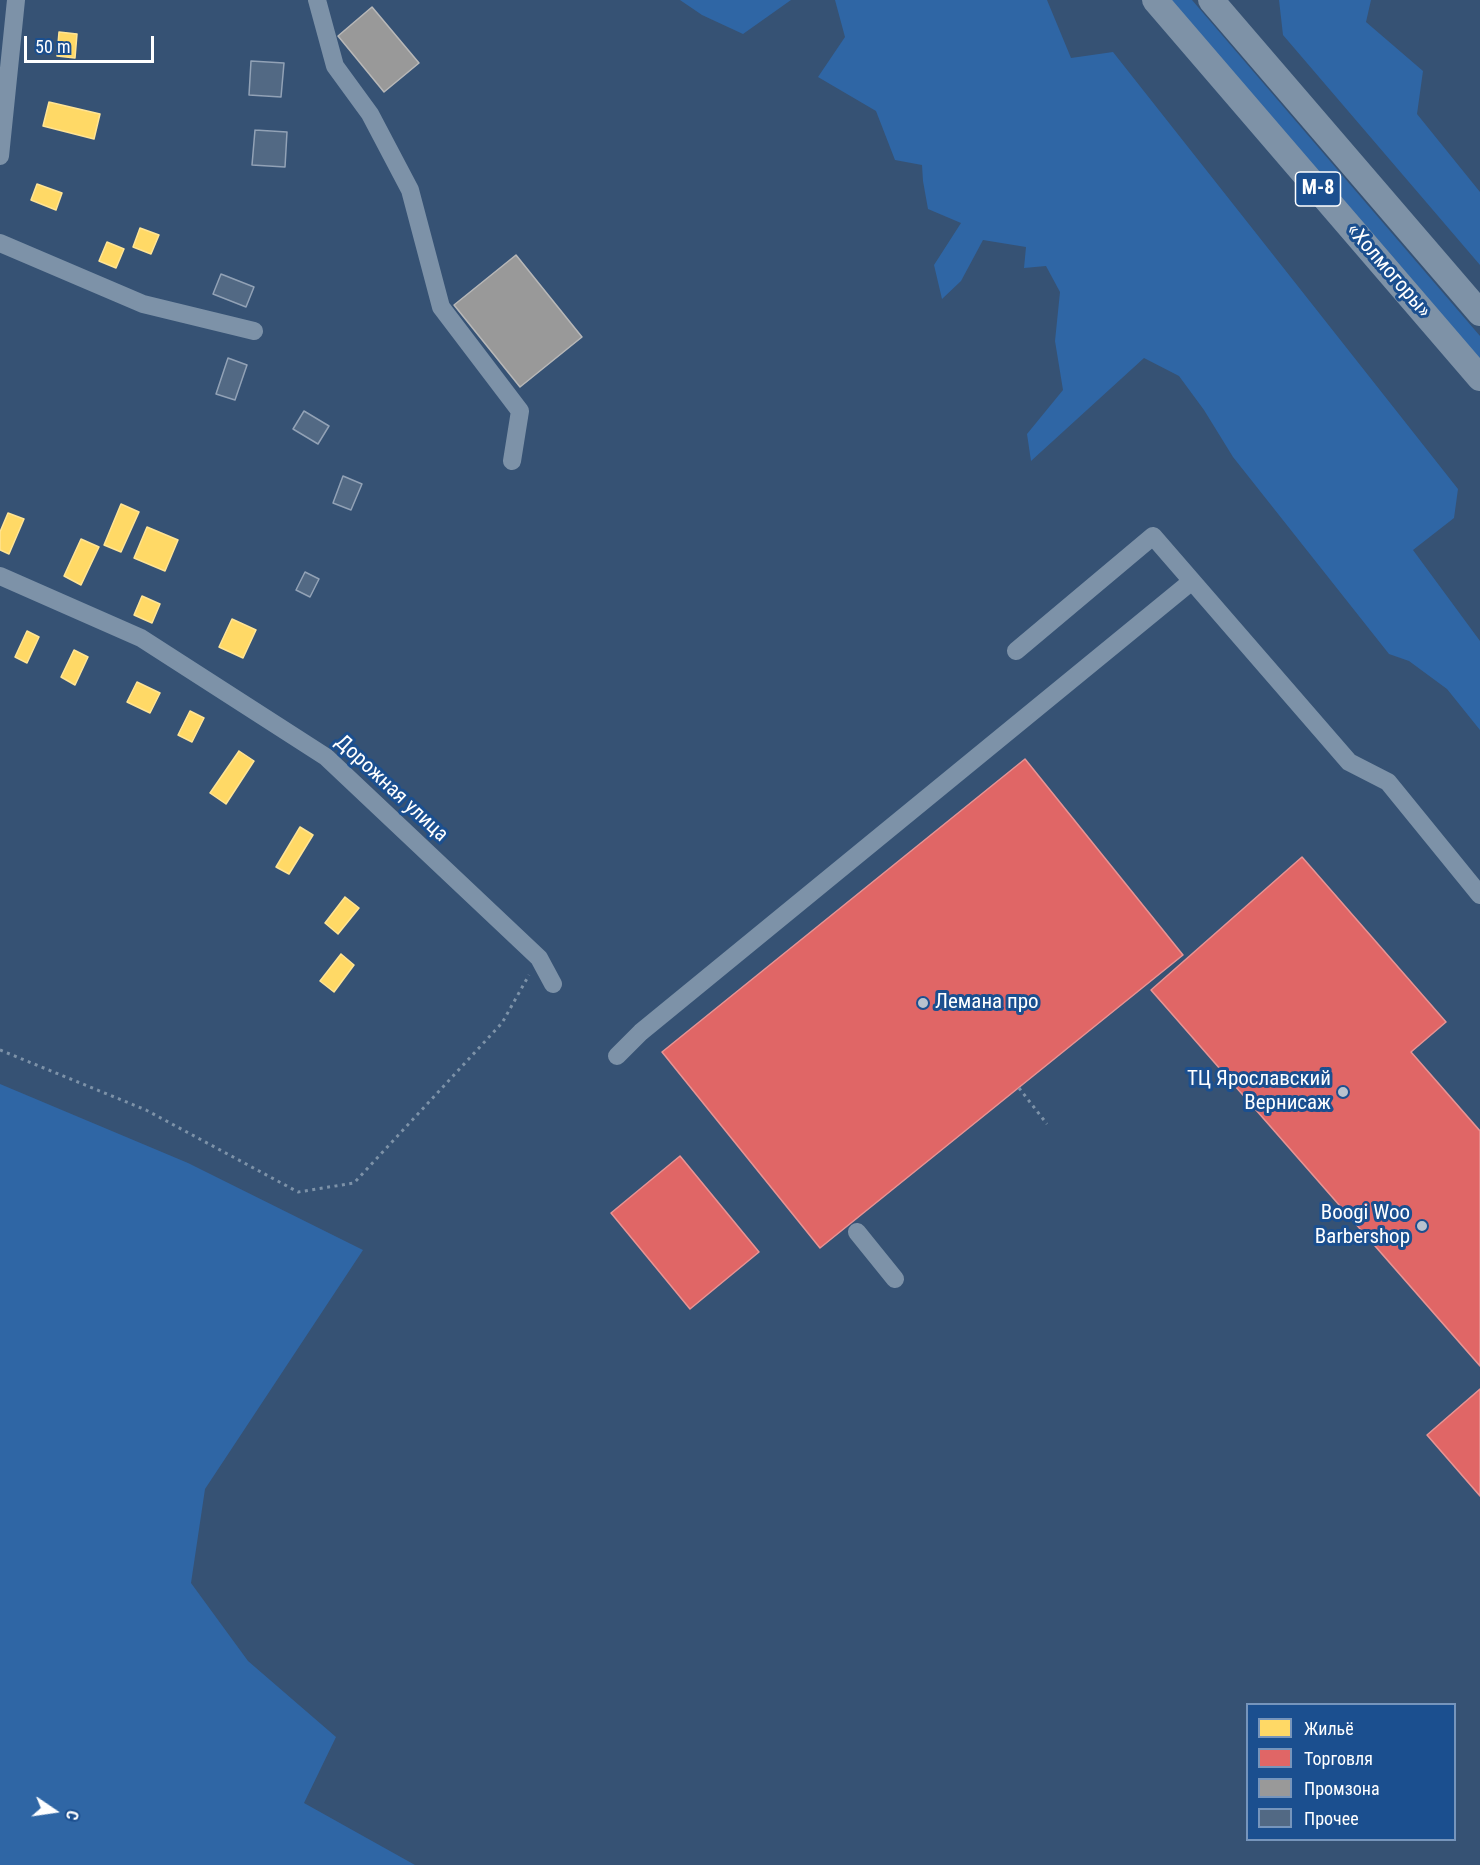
<!DOCTYPE html>
<meta charset="utf-8">
<style>
body{margin:0}
#map{position:relative;width:1480px;height:1865px;overflow:hidden;background:#365274;font-family:"Roboto Condensed",sans-serif}
canvas{display:block}
.legend{position:absolute;left:1246px;top:1703px;width:210px;height:138px;box-sizing:border-box;background:#1b4f8f;border:2px solid #7695bc;margin:0;padding:8px 10px;list-style:none;font-size:18px;color:#fff}
.legend li{display:flex;align-items:center;gap:12px;height:30px}
.legend b{width:30px;border:2px solid #7695bc}
.north{position:absolute;left:24px;top:1781px;width:60px;height:60px;-webkit-text-stroke:4px #1b4f8f;paint-order:stroke;rotate:103deg;font-size:16px;font-weight:700;line-height:24px;text-align:center;color:#fff}
.north::after{content:'';display:block;margin:auto;width:21px;height:27px;background:#fff;clip-path:polygon(50% 0,100% 100%,50% 72%,0 100%)}
.scale{position:absolute;left:24px;top:36px;width:130px;height:27px;box-sizing:border-box;border:3px solid #fff;border-top:0;padding-left:8px;font-size:18px;line-height:21px;white-space:nowrap;color:#fff;-webkit-text-stroke:4px #1b4f8f;paint-order:stroke}
</style>
<div id="map">
<canvas width="1480" height="1865"></canvas>
<ul class="legend">
<li><b style="height:16px;background:#ffd966"></b>Жильё</li>
<li><b style="height:16px;background:#e06666"></b>Торговля</li>
<li><b style="height:16px;background:#999"></b>Промзона</li>
<li><b style="height:16px;background:#526984"></b>Прочее</li>
</ul>
<div class="north">С</div>
<div class="scale">50 m</div>
</div>
<script>
const context = document.querySelector('canvas').getContext('2d');
context.lineJoin = 'round';
function fill(path, color) {
  context.fillStyle = color;
  context.fill(path, 'evenodd');
}
function shape(rows) {
  const path = new Path2D();
  for (const r of rows) {
    path.moveTo(r[0], r[1]);
    for (let i = 2; i < r.length; i += 2) path.lineTo(r[i], r[i + 1]);
  }
  return path;
}
function stroke(path, color, width, dash) {
  context.strokeStyle = color;
  context.lineWidth = width;
  context.lineCap = dash ? 'butt' : 'round';
  context.setLineDash(dash || []);
  context.stroke(path);
}
function drawText(font, color, halo, rows, align = 'center') {
  context.font = font + ' "Roboto Condensed",sans-serif';
  context.lineWidth = 6;
  context.setLineDash([]);
  context.textBaseline = 'middle';
  context.strokeStyle = halo;
  context.fillStyle = color;
  for (const [text, x, y, turn = 0] of rows) {
    context.save();
    context.translate(x, y);
    context.rotate((+turn || 0) * Math.PI / 180);
    context.textAlign = isNaN(turn) ? turn : align;
    if (halo) context.strokeText(text, 0, 0);
    context.fillText(text, 0, 0);
    context.restore();
  }
}
const green = shape([
 [680,0,791,0,743,34,702,15],
 [835,0,1047,0,1071,58,1113,52,1458,489,1454,518,1413,550,1480,641,1480,730,1447,689,1409,661,1389,654,1233,457,1204,410,1179,376,1144,358,1031,461,1027,434,1063,390,1055,341,1060,292,1046,266,1024,268,1026,247,983,240,961,281,942,299,934,265,961,223,928,209,923,181,922,165,895,160,876,111,818,77,845,37],
 [1169,0,1192,0,1480,336,1480,361],
 [1279,0,1371,0,1366,22,1423,71,1417,114,1480,192,1480,265,1283,35],
 [0,1084,188,1163,363,1250,205,1489,191,1583,248,1661,336,1737,304,1803,415,1865,0,1865]
]);
const homes = shape([
 [59,32,77,34,75,58,57,56,59,32],
 [49,102,100,114,94,139,43,126,49,102],
 [37,184,62,193,56,210,31,200,37,184],
 [140,228,159,235,151,254,133,247,140,228],
 [107,242,124,249,116,268,99,261,107,242],
 [121,504,139,512,121,552,104,545,121,504],
 [8,513,24,519,9,554,0,550,0,532,8,513],
 [147,527,178,540,165,571,134,558,147,527],
 [81,539,99,547,81,585,64,576,81,539],
 [142,596,160,604,152,623,134,615,142,596],
 [232,619,256,630,243,658,219,647,232,619],
 [27,631,39,637,27,663,15,657,27,631],
 [74,650,88,657,75,685,61,677,74,650],
 [137,682,160,693,150,713,127,702,137,682],
 [190,711,204,718,192,742,178,735,190,711],
 [239,751,254,761,226,804,210,793,239,751],
 [300,827,313,835,289,874,276,867,300,827],
 [345,897,359,908,338,934,325,923,345,897],
 [341,954,354,965,334,992,320,981,341,954]
]);
const shops = shape([
 [1025,759,1183,955,820,1248,662,1052,1025,759],
 [1302,857,1446,1022,1411,1052,1480,1131,1480,1366,1151,990,1302,857],
 [680,1156,759,1252,690,1309,611,1213,680,1156],
 [1480,1389,1480,1496,1427,1435,1480,1389]
]);
const industry = shape([
 [372,7,419,63,384,92,338,36,372,7],
 [516,255,582,337,520,387,454,305,516,255]
]);
const building = shape([
 [251,61,284,63,281,97,249,95,251,61],
 [255,130,287,132,285,167,252,165,255,130],
 [221,274,254,287,246,307,213,294,221,274],
 [228,358,247,365,235,400,216,394,228,358],
 [304,411,329,426,318,444,293,429,304,411],
 [343,476,362,484,351,510,333,503,343,476],
 [305,572,319,579,310,597,296,590,305,572]
]);
const path = shape([
 [0,1050,146,1110,298,1192,354,1183,502,1023,529,975],
 [1019,1088,1047,1124]
]);
const minor = shape([
 [317,0,335,66,370,114,410,190,441,307,520,411,512,461],
 [0,156,16,0],
 [0,243,143,304,254,331],
 [0,576,141,638,326,757,539,958,553,984],
 [1016,651,1153,536,1349,762,1388,782,1480,895],
 [617,1056,641,1032,1192,581],
 [857,1232,895,1279]
]);
const highway = shape([
 [1155,0,1480,378],
 [1211,0,1480,313]
]);
const markers = [
 [923,1003,6,"#b9c2ce"],
 [1343,1092,6,"#b9c2ce"],
 [1422,1226,6,"#b9c2ce"]
];
const shields = [
 [1318,189,45]
];
const shieldNames = [
 ["М-8",1318,189]
];
const streetNames = [
 ["«Холмогоры»",1388,271,49],
 ["Дорожная улица",391,789,43]
];
const poiNames = [
 ["Лемана про",935,1003,"left"],
 ["ТЦ Ярославский",1331,1080],
 ["Вернисаж",1331,1104],
 ["Boogi Woo",1410,1214],
 ["Barbershop",1410,1238]
];
fill(green, '#2f66a5');
fill(homes, '#ffd966');
stroke(homes, '#ffe494', 1.5);
fill(shops, '#e06666');
stroke(shops, '#e99494', 1.5);
fill(industry, '#999');
stroke(industry, '#b8b8b8', 1.5);
fill(building, '#526984');
stroke(building, '#92a2b6', 1.5);
stroke(path, '#7d92a8', 3, [3, 4.5]);
stroke(minor, '#7d92a8', 18);
stroke(highway, '#7e92a7', 26);
for (const [x, y, r, color] of markers) {
  const dot = new Path2D();
  dot.arc(x, y, r, 0, 2 * Math.PI);
  context.fillStyle = color;
  context.fill(dot);
  stroke(dot, '#1b4f8f', 2);
}
for (const [x, y, w] of shields) {
  const box = new Path2D();
  box.roundRect(x - w / 2, y - 17, w, 34, 4.5);
  context.fillStyle = '#1b4f8f';
  context.fill(box);
  stroke(box, '#fff', 1.5);
}
drawText('bold 20px', '#fff', null, shieldNames);
drawText('21px', '#fff', '#1b4f8f', streetNames);
drawText('21px', '#fff', '#1b4f8f', poiNames, 'right');
</script>
